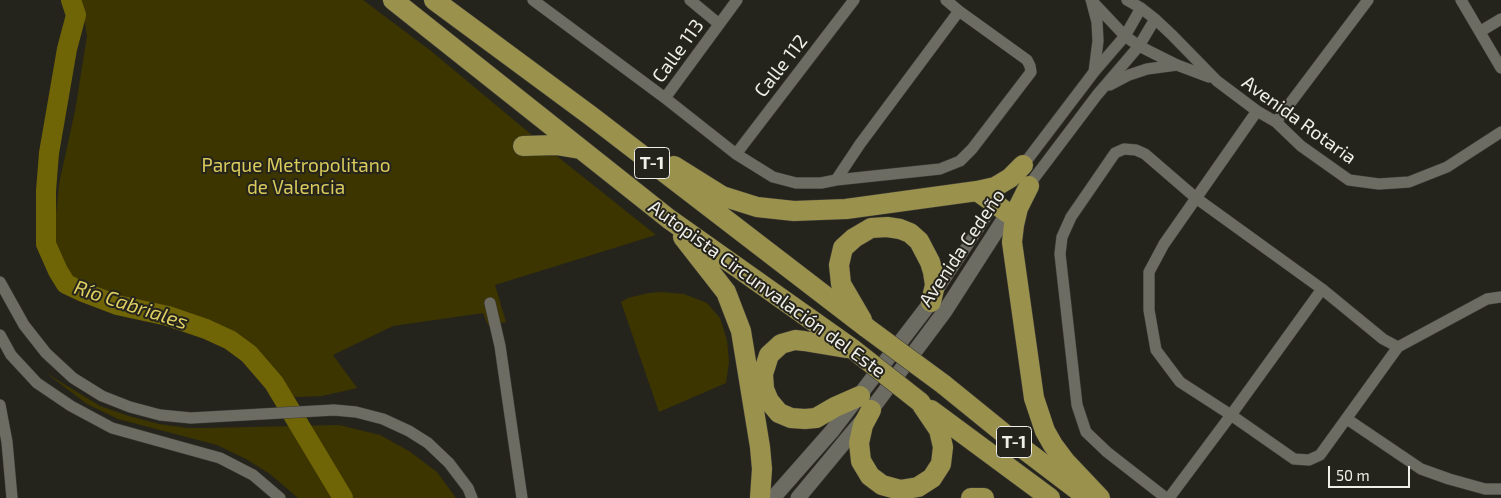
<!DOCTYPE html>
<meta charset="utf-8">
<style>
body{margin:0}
#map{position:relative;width:1501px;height:498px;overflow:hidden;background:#25241c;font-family:"Exo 2",sans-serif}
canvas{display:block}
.scale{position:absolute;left:1328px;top:466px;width:82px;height:22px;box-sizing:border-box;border:2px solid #efeee9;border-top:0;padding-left:6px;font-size:15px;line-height:18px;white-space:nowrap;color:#efeee9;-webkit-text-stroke:4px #25241c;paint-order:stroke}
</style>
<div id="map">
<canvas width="1501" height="498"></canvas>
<div class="scale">50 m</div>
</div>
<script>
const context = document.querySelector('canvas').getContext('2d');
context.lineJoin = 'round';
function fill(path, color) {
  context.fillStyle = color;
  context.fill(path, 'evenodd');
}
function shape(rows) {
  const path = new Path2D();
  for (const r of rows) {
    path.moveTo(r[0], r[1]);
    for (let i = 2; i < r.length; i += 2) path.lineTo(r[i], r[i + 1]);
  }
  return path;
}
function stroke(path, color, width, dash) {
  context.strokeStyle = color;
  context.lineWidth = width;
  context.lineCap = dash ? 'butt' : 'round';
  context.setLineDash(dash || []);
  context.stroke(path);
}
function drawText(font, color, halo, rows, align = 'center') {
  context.font = font + ' "Exo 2",sans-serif';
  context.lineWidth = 4;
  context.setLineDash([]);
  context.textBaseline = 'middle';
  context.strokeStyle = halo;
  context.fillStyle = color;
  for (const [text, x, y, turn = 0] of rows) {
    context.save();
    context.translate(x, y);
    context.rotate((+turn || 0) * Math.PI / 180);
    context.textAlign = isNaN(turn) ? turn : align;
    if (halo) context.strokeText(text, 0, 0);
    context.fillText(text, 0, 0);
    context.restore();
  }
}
const green = shape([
 [75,0,363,0,431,51,563,161,656,235,495,285,506,322,488,325,483,313,393,326,333,355,357,388,322,396,295,397,263,363,238,343,195,326,139,308,95,300,70,284,53,245,59,184,75,111,87,36,83,13],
 [662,292,684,294,707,303,720,318,727,340,729,362,726,383,659,412,621,302,628,298,648,293],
 [46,373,100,406,129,416,159,424,188,428,206,428,339,425,380,435,409,451,437,472,456,498,298,498,270,474,246,459,217,445,118,419,87,404]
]);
const river = shape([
 [71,0,76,15,67,49,49,153,46,191,46,244,58,271,66,284,83,292,117,305,168,316,206,329,230,340,249,354,274,383,343,498]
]);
const street = shape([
 [533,0,665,98,736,154,773,177,796,183,821,183,836,180,860,144,959,11,946,0],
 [690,0,719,24],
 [1091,0,1125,36,1139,46,1177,65,1209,77],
 [1127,0,1141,8,1155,19,1172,35,1217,81,1257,111,1276,122,1301,146,1349,180,1379,184,1409,182,1447,167,1501,132],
 [1461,0,1501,68],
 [1092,3,1097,22,1098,41,1094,72],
 [1481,31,1501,19],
 [1110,85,1129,75,1147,69,1177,65],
 [665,98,737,0],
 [1257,111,1164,244,1149,272,1149,310,1156,350,1180,382,1231,415,1294,459,1309,460,1320,455,1398,347],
 [1276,122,1368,0],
 [736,154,854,0],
 [1021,168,1094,72,1125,36,1141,8],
 [836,180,940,169,960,161,972,149,1031,72,1030,66,1027,60,959,11],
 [1026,189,1097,95,1139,46,1155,19],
 [0,282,24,325,46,353,73,378,102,396,130,407,160,415,191,418,334,410,356,412,383,419,409,431,428,443,449,463,468,488,472,498],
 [936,293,998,199],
 [490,303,500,346,522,498],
 [0,335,11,355,37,383,71,406,112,428,220,458,253,475,280,498],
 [0,405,7,442,12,498],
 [1347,419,1421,469,1449,479,1485,489,1501,489],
 [1166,498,1107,452,1086,432,1077,405,1060,254,1062,237,1071,217,1115,153,1124,149,1136,150,1145,154,1196,198,1322,289,1383,339,1398,347,1487,299,1501,297],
 [1169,498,1231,415,1322,289]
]);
const secondary = shape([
 [773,498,832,431,931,302],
 [798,498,871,410,945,311,1008,213]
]);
const highway = shape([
 [393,0,669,219,854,350],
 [434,0,591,116,867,328],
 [523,146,556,145,580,149],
 [674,166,722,196,757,207,794,211,846,209,977,191,995,187,1010,178,1023,165],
 [1029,186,1018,208,1014,225,1012,242,1034,398,1045,431,1053,445,1065,461,1100,498],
 [977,191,1008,213],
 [683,237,726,292,741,331,760,447,762,469,760,498],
 [862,320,841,284,839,265,843,248,854,238,871,228,887,227,900,229,910,233,919,241,930,262,933,272,935,285,931,302],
 [846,348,804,341,795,340,781,344,769,355,763,374,764,389,769,401,779,413,791,418,805,419,816,418,835,407,860,396],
 [943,384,1017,444,1084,495],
 [871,410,863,425,859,443,861,461,870,476,882,485,900,490,918,487,932,478,941,464,943,447,939,430,920,402],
 [931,410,1050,498],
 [971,498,984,498]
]);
const highwayBridge = shape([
 [867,328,943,384],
 [854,350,920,402]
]);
const shields = [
 [652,163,35],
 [1014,442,35]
];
const shieldNames = [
 ["T-1",652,163],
 ["T-1",1014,442]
];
const streetNames = [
 ["Calle 113",678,51,-54],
 ["Calle 112",781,66,-52],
 ["Avenida Rotaria",1299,120,36],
 ["Avenida Cedeño",962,248,-56],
 ["Autopista Circunvalación del Este",767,289,36]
];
const parkNames = [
 ["Parque Metropolitano",296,166],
 ["de Valencia",296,188]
];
const waterNames = [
 ["Río Cabriales",131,305,18]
];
fill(green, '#3c3500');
stroke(river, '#6f6406', 20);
stroke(street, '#403e39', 12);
stroke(secondary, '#403e39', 16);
stroke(highway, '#403e39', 21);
stroke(street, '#6d6c63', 11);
stroke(secondary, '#6d6c63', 15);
stroke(highway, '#9a914c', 20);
stroke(highwayBridge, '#403e39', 21, []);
stroke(highwayBridge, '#9a914c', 20);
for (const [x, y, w] of shields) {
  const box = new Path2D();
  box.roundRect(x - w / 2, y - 15.5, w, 31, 4);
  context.fillStyle = '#25241c';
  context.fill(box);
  stroke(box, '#efeee9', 1);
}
drawText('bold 18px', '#efeee9', null, shieldNames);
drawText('19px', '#efeee9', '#25241c', streetNames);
drawText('19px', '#d9ca5c', '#25241c', parkNames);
drawText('italic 20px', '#dfcf61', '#25241c', waterNames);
</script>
